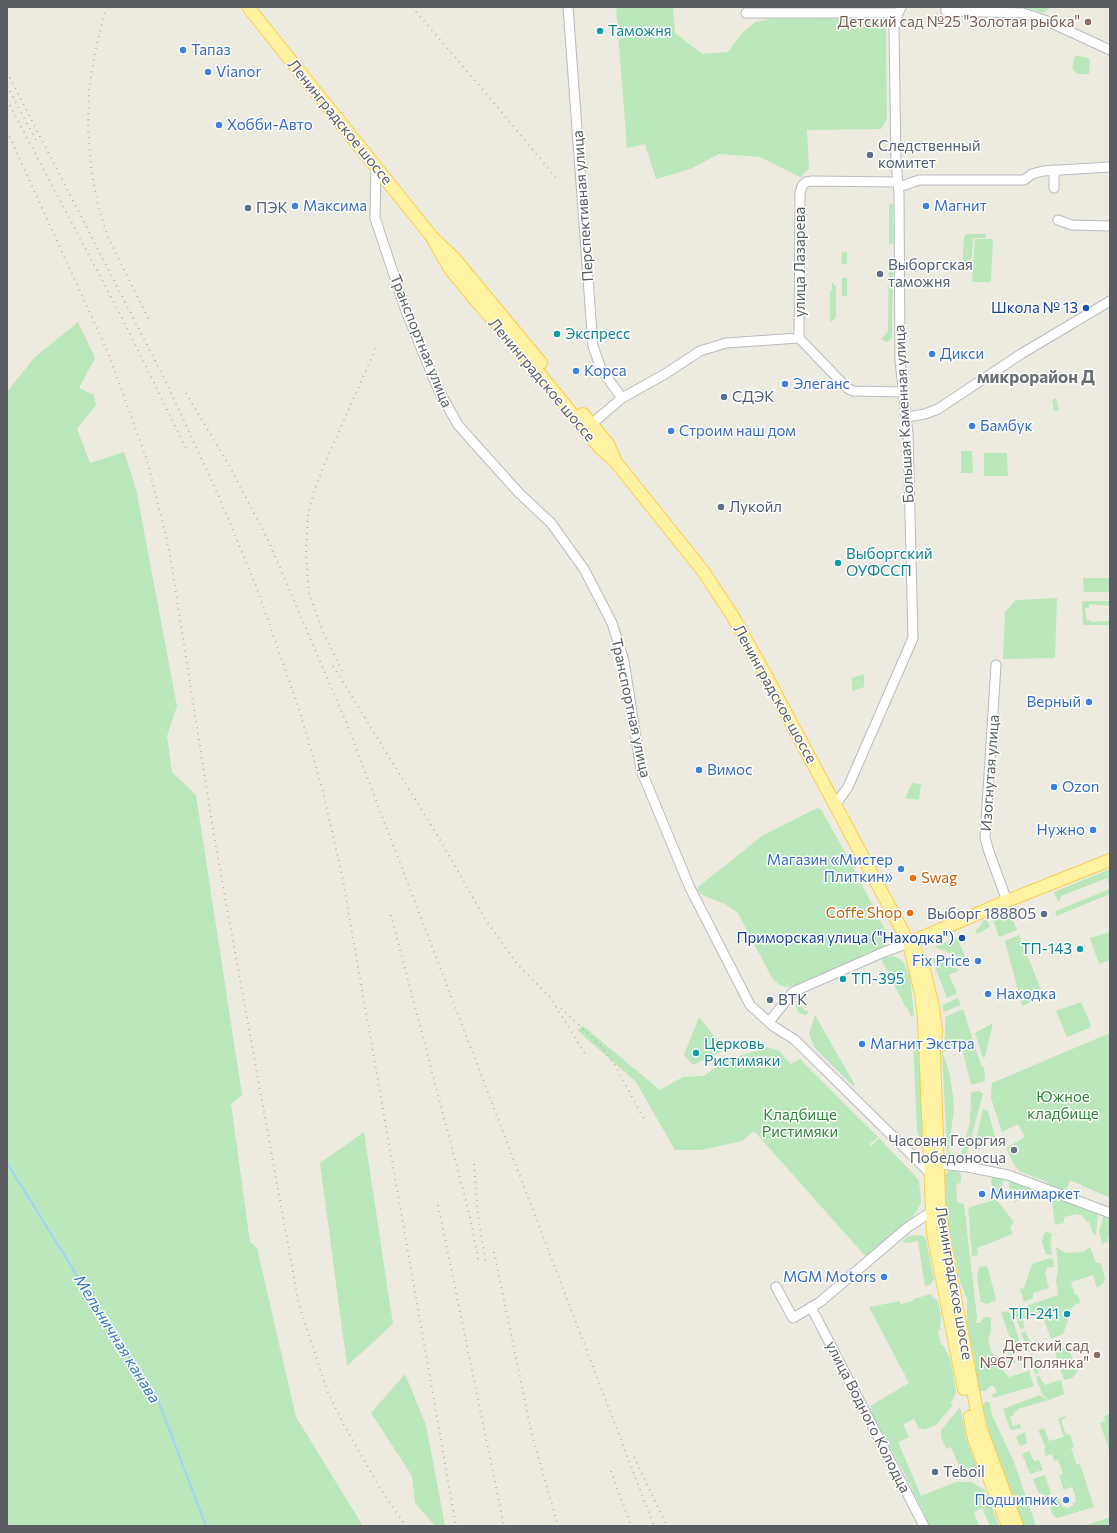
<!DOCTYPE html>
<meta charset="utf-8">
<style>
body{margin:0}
#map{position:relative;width:1117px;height:1533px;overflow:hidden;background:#edebe0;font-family:Commissioner,sans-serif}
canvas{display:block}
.frame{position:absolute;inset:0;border:8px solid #595d62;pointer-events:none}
</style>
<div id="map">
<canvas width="1117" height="1533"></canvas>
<div class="frame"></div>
</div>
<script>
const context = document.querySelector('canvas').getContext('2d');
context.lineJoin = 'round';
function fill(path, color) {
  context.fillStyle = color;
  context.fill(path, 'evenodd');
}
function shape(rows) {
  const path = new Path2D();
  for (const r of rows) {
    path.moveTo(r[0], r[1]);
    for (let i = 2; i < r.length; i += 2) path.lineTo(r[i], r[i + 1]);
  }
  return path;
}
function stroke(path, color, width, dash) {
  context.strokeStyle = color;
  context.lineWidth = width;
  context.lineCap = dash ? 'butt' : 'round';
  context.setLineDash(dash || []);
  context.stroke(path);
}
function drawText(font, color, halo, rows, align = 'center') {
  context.font = font + ' Commissioner,sans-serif';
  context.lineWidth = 3;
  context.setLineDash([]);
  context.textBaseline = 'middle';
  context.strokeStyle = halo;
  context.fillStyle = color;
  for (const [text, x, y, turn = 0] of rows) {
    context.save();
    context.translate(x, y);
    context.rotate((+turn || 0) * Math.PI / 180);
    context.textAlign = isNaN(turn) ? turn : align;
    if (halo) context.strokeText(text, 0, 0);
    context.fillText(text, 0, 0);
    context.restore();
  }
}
const green = shape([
 [616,7,673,7,675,33,702,54,728,52,742,33,755,22,771,19,877,18,884,22,886,30,887,119,881,129,807,130,809,169,800,177,760,157,719,154,690,169,656,179,645,144,627,148],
 [1025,7,1049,7,1049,8,1043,13],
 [1075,56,1085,57,1090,60,1089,74,1077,74,1072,68],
 [889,204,893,204,893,244,889,244],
 [967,234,986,234,986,238,973,238,971,270,962,269,964,237],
 [975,239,993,239,991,282,972,282],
 [842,252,847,252,847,265,841,263],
 [889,264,893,265,892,338,887,342,881,339,888,331],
 [842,278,847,278,847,296,842,296],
 [832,282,836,287,836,318,830,322,830,291,832,291],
 [78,322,95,358,79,388,94,395,96,405,77,429,90,463,124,452,136,489,177,706,167,736,172,772,196,795,242,1095,231,1104,250,1242,257,1248,296,1417,363,1526,7,1526,7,392,34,358],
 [1056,398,1059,411,1054,411,1052,400],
 [961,451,972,451,973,473,961,473],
 [984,453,1007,453,1008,476,984,476],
 [1083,578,1110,578,1110,592,1084,592],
 [1057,598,1055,658,1003,659,1005,612,1016,600],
 [1084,601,1110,601,1110,606,1089,604,1089,608,1085,608,1087,620,1091,620,1091,622,1110,621,1110,625,1083,625,1082,602],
 [864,674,864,687,852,691,852,678],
 [912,783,921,784,919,800,905,798],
 [817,808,821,809,852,865,884,928,887,941,884,947,800,985,787,987,779,985,772,978,738,913,725,904,702,895,697,890,698,887,762,836],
 [1110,869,1110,887,1107,878,1061,896,1059,902,1056,897,1054,892],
 [1110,889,1110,894,1056,916,1056,911],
 [1009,910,1017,930,999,937,992,917],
 [987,919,990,927,977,934,975,930,979,928,983,921],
 [1110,932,1110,960,1099,964,1090,938],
 [1019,935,1044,997,1022,1006,1005,941],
 [957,938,966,958,965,959,934,947],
 [892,956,900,959,904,963,910,978,914,1015,911,1016,907,1007,906,1008,881,959],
 [931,957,960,970,949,975,957,993,947,998],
 [802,992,799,1000,804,1010,809,1012,806,1015,799,1013,796,1006,798,995],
 [958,998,961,1005,944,1012,942,1005],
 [1081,1002,1091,1025,1089,1028,1067,1037,1056,1011],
 [963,1009,981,1065,984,1068,985,1081,971,1085,960,1041,943,1053,950,1075,953,1097,954,1111,948,1151,961,1155,970,1122,971,1092,979,1091,983,1094,965,1160,951,1157,947,1152,942,1052,945,1037,945,1017],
 [815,1015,855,1085,853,1086,815,1048,809,1034],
 [699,1017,725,1050,693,1065,684,1055],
 [993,1023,985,1057,983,1058,975,1033],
 [583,1026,660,1090,683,1077,704,1076,724,1061,767,1047,779,1051,791,1064,800,1059,878,1137,870,1144,871,1146,879,1138,915,1176,919,1181,921,1202,918,1209,912,1218,866,1257,754,1131,742,1141,701,1150,675,1150,636,1082,577,1030],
 [1110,1033,1110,1198,1070,1180,1065,1194,1043,1180,1021,1172,1016,1168,1006,1148,1025,1137,1018,1124,1002,1132,991,1098,992,1083],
 [913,1039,920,1048,924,1146,922,1147,918,1146,909,1138,919,1137,918,1133,917,1133],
 [983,1109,988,1111,995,1137,979,1145,975,1144],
 [364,1132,393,1324,347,1366,320,1163],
 [956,1168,961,1175,961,1182,956,1185,957,1202,964,1204,977,1318,976,1323,980,1323,983,1318,987,1317,991,1318,991,1331,988,1341,992,1353,997,1356,1002,1369,1009,1377,1029,1371,1034,1386,993,1398,992,1394,997,1393,994,1386,990,1386,985,1391,979,1391,967,1324,967,1299,960,1282,947,1219,944,1178,946,1173],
 [993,1175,1003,1177,1004,1180,999,1196,994,1193,991,1182],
 [1014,1182,1032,1189,1020,1195,1019,1200,1014,1202,1008,1183],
 [1054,1197,1098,1214,1096,1235,1093,1234,1090,1224,1081,1215,1077,1214,1064,1217,1064,1223,1055,1225,1052,1201],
 [996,1199,1014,1222,1010,1227,1013,1234,977,1248,978,1255,972,1256,968,1208],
 [1104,1215,1110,1218,1110,1234,1108,1238,1109,1241,1102,1244,1099,1231],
 [1046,1231,1052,1234,1050,1243,1052,1254,1046,1255,1042,1242,1043,1236],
 [919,1235,924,1236,926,1240,934,1279,930,1285,925,1286,918,1241,906,1243,902,1241,909,1236],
 [1056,1247,1066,1253,1083,1252,1090,1247,1096,1263,1101,1263,1105,1279,1103,1284,1097,1288,1093,1275,1071,1282,1075,1295,1078,1295,1080,1303,1076,1304,1069,1311,1066,1309,1062,1315,1068,1320,1063,1334,1051,1339,1041,1312,1023,1319,1024,1328,1020,1329,1015,1313,1017,1309,1058,1295,1056,1280,1058,1268],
 [1050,1258,1053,1259,1054,1267,1047,1268,1045,1274,1049,1288,1033,1293,1033,1298,1024,1302,1020,1289,1024,1288,1032,1264],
 [985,1266,988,1268,996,1300,987,1304,981,1302,977,1277,979,1267],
 [931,1294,932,1297,938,1301,941,1316,940,1330,938,1331,941,1345,943,1345,951,1361,956,1392,951,1403,953,1405,936,1425,924,1430,922,1428,919,1429,914,1419,903,1424,909,1437,898,1442,921,1496,956,1482,971,1482,985,1490,999,1526,990,1526,982,1508,974,1513,979,1526,930,1526,903,1471,874,1419,870,1406,909,1383,869,1307,900,1301,900,1304,913,1301,913,1299],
 [1006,1311,1011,1314,1021,1346,1015,1346,1010,1338,1001,1313],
 [1025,1331,1031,1343,1029,1344,1031,1351,1028,1352,1021,1333],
 [1068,1347,1077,1370,1076,1374,1072,1378,1064,1380,1060,1369,1067,1367,1064,1359,1057,1360,1055,1352],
 [1012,1351,1016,1362,1009,1366,1006,1362,1011,1358,1007,1352],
 [1032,1354,1038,1366,1037,1366,1039,1373,1035,1374,1029,1355],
 [405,1374,426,1425,445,1526,435,1526,415,1503,412,1476,371,1413],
 [1040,1376,1042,1382,1044,1382,1045,1385,1061,1380,1064,1394,1049,1400,1042,1394,1036,1377],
 [1040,1395,1048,1400,1018,1409,1018,1411,1013,1412,1014,1415,1010,1417,1013,1426,1020,1424,1021,1428,1013,1430,1010,1429,1003,1409],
 [986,1401,990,1403,992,1415,1014,1462,1036,1526,1024,1525,992,1443,982,1405],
 [960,1407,967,1441,980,1474,956,1473,955,1471,960,1468,951,1447,946,1449,941,1437,941,1430],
 [1110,1414,1110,1453,1100,1423,1105,1421,1104,1416],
 [1065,1416,1066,1418,1061,1420,1066,1435,1070,1434,1074,1447,1071,1448,1077,1465,1080,1464,1094,1507,1057,1518,1053,1515,1048,1502,1059,1497,1062,1507,1065,1506,1066,1508,1073,1506,1073,1503,1076,1502,1075,1495,1072,1487,1064,1490,1059,1475,1063,1474,1058,1460,1054,1461,1052,1454,1046,1456,1044,1449,1046,1448,1038,1430,1044,1428,1049,1441,1064,1437,1058,1419],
 [1025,1432,1027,1443,1020,1446,1016,1437],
 [1029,1451,1034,1461,1039,1460,1043,1470,1030,1474,1022,1454],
 [1045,1475,1051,1494,1046,1496,1038,1492,1033,1479],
 [1110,1517,1110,1526,1087,1526,1087,1525]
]);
const stream = shape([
 [7,1163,117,1340,156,1395,206,1526]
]);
const minor = shape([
 [568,7,593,346,601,369,622,398],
 [946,7,946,11,1023,13,1047,21,1110,50],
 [746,13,897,13],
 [376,166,375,218,406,311,438,389,458,425,519,493,551,523,584,569,612,623,624,661,641,770,690,888,750,1005,773,1026,795,1040,929,1172],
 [1054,170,1054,188],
 [899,187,919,180,1024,180,1032,174,1043,171,1110,167],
 [1058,220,1072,225,1110,226],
 [799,338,800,193,802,186,806,182,812,181,898,182],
 [907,417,925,414,938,409,1021,354,1110,301],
 [588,427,622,398,665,374,700,351,726,343,799,338,847,388,853,391,903,392],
 [996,665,985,837,988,849,1007,901],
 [835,805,848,787,913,638,908,434,900,361,899,194,896,163,894,29,895,20,901,7],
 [769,1022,793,992,884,952,909,943],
 [938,1164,968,1167,1008,1175,1110,1213],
 [776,1287,793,1318,820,1302,908,1227,931,1212],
 [811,1307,924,1526]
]);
const major = shape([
 [248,7,432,237,455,259,541,363],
 [432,237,450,269,478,303,529,361,601,449,615,461,703,571,732,615,765,674,909,943,922,961,933,1007,936,1031,934,1052,939,1201,943,1235,980,1427,1017,1526],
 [583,414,608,444,614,458],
 [909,943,1007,901,1110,860],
 [910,948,921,993,924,1019,933,1233,964,1389],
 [970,1417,974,1439,1008,1526]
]);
const rail = shape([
 [106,7,95,52,89,89,88,129,92,175,99,210,108,237,149,320],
 [412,7,490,98,557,179],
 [7,72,166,382,220,499,256,586,298,706,322,788,342,875,456,1526],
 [7,86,38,144],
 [7,100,120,314,188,452],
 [7,131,109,355,147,460,169,549,214,836,299,1305,327,1390,344,1425,381,1490,406,1526],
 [186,393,230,467,268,540,346,722,654,1526],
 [333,666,439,838,485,919,518,965,550,997,587,1057],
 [342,671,323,632,309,593,306,553,308,515,314,491,325,463,376,348],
 [391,915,470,1217,479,1264],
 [561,1008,602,1047,616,1067,645,1121],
 [474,1164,478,1216,486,1263],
 [438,1205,504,1526],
 [494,1252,532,1435,558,1526],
 [634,1457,667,1526],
 [611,1471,631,1526]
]);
const markers = [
 [1088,22,4,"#8d6e63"],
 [600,31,4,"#0f9aa8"],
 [183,50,4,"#3f7fe0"],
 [208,72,4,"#3f7fe0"],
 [219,125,4,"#3f7fe0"],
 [870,155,4,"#5c6f8a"],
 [295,206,4,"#3f7fe0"],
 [926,206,4,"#3f7fe0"],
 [248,208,4,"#5c6f8a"],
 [880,274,4,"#5c6f8a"],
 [1086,308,4,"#1a4fb4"],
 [557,334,4,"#0f9aa8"],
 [932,354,4,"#3f7fe0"],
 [576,371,4,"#3f7fe0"],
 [785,384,4,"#3f7fe0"],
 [724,397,4,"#5c6f8a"],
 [972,426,4,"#3f7fe0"],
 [671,431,4,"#3f7fe0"],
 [721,507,4,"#5c6f8a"],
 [838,563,4,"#0f9aa8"],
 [1089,702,4,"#3f7fe0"],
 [699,770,4,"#3f7fe0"],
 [1054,787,4,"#3f7fe0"],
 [1093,830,4,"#3f7fe0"],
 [901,869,4,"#3f7fe0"],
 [913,878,4,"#e8710a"],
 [910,913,4,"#e8710a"],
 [1044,914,4,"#5c6f8a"],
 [962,938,4,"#1a4fb4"],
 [1080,949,4,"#0f9aa8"],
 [978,961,4,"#3f7fe0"],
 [843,979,4,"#0f9aa8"],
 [988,994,4,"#3f7fe0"],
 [770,1000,4,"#5c6f8a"],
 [862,1044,4,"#3f7fe0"],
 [696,1053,4,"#0f9aa8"],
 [1014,1150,4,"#6b7280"],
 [982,1194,4,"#3f7fe0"],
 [884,1277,4,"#3f7fe0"],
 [1067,1314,4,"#0f9aa8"],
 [1097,1355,4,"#8d6e63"],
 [935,1472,4,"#5c6f8a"],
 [1066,1500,4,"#3f7fe0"]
];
const educationNames = [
 ["Детский сад №25 \"Золотая рыбка\"",1080,22],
 ["Детский сад",1089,1346],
 ["№67 \"Полянка\"",1089,1363]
];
const cultureNames = [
 ["Таможня",608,31],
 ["Экспресс",565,334],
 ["Выборгский",846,554],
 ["ОУФССП",846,571],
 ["ТП-143",1072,949,"right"],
 ["ТП-395",851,979],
 ["Церковь",704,1044],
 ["Ристимяки",704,1061],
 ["ТП-241",1059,1314,"right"]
];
const shopNames = [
 ["Тапаз",191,50],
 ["Vianor",216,72],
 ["Хобби-Авто",227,125],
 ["Максима",303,206],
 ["Магнит",934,206],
 ["Дикси",940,354],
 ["Корса",584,371],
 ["Элеганс",793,384],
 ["Бамбук",980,426],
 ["Строим наш дом",679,431],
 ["Верный",1081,702,"right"],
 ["Вимос",707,770],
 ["Ozon",1062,787],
 ["Нужно",1085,830,"right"],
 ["Магазин «Мистер",893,860,"right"],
 ["Плиткин»",893,877,"right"],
 ["Fix Price",970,961,"right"],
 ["Находка",996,994],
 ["Магнит Экстра",870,1044],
 ["Минимаркет",990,1194],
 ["MGM Motors",876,1277,"right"],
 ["Подшипник",1058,1500,"right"]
];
const streetNames = [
 ["Ленинградское шоссе",340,122,51],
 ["Перспективная улица",583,206,-94],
 ["улица Лазарева",800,262,-90],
 ["Транспортная улица",421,341,68],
 ["Ленинградское шоссе",542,380,50],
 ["Большая Каменная улица",904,414,-93],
 ["Ленинградское шоссе",775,694,61],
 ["Транспортная улица",631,708,78],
 ["Изогнутая улица",990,773,-86],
 ["Ленинградское шоссе",954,1283,80],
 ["улица Водного Колодца",868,1417,63]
];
const serviceNames = [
 ["Следственный",878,146],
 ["комитет",878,163],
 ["ПЭК",256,208],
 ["Выборгская",888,265],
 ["таможня",888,282],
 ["СДЭК",732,397],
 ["Лукойл",729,507],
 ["Выборг 188805",1036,914,"right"],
 ["ВТК",778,1000],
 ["Teboil",943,1472]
];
const transitNames = [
 ["Школа № 13",1078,308],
 ["Приморская улица (\"Находка\")",954,938]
];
const foodNames = [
 ["Swag",921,878],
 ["Coffe Shop",902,913,"right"]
];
const parkNames = [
 ["Южное",1063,1097],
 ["кладбище",1063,1114],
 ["Кладбище",800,1115],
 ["Ристимяки",800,1132]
];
const worshipNames = [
 ["Часовня Георгия",1006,1141],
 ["Победоносца",1006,1158]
];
const waterNames = [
 ["Мельничная канава",117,1339,58]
];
const quarterNames = [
 ["микрорайон Д",1036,377]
];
fill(green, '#bae7bb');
stroke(stream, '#9ed3ff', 2);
stroke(minor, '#b8bbc0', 11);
stroke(major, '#facd4c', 14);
stroke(minor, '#fff', 9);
stroke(major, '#fff2a3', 12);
stroke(rail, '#b4b5b5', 2, [1, 5]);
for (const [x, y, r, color] of markers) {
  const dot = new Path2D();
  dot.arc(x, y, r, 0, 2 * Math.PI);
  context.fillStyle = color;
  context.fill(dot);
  stroke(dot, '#fff', 1.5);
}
drawText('15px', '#785e54', '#fff', educationNames, 'right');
drawText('15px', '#0d838f', '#fff', cultureNames, 'left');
drawText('15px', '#366cbe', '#fff', shopNames, 'left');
drawText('15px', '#595d62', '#fff', streetNames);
drawText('15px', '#4e5e75', '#fff', serviceNames, 'left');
drawText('15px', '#164399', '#fff', transitNames, 'right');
drawText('15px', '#c56008', '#fff', foodNames, 'left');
drawText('15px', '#2e8434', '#fff', parkNames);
drawText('15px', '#5b616d', '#fff', worshipNames, 'right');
drawText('italic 16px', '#3878c1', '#fff', waterNames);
drawText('bold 17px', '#6a6f74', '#fff', quarterNames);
</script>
